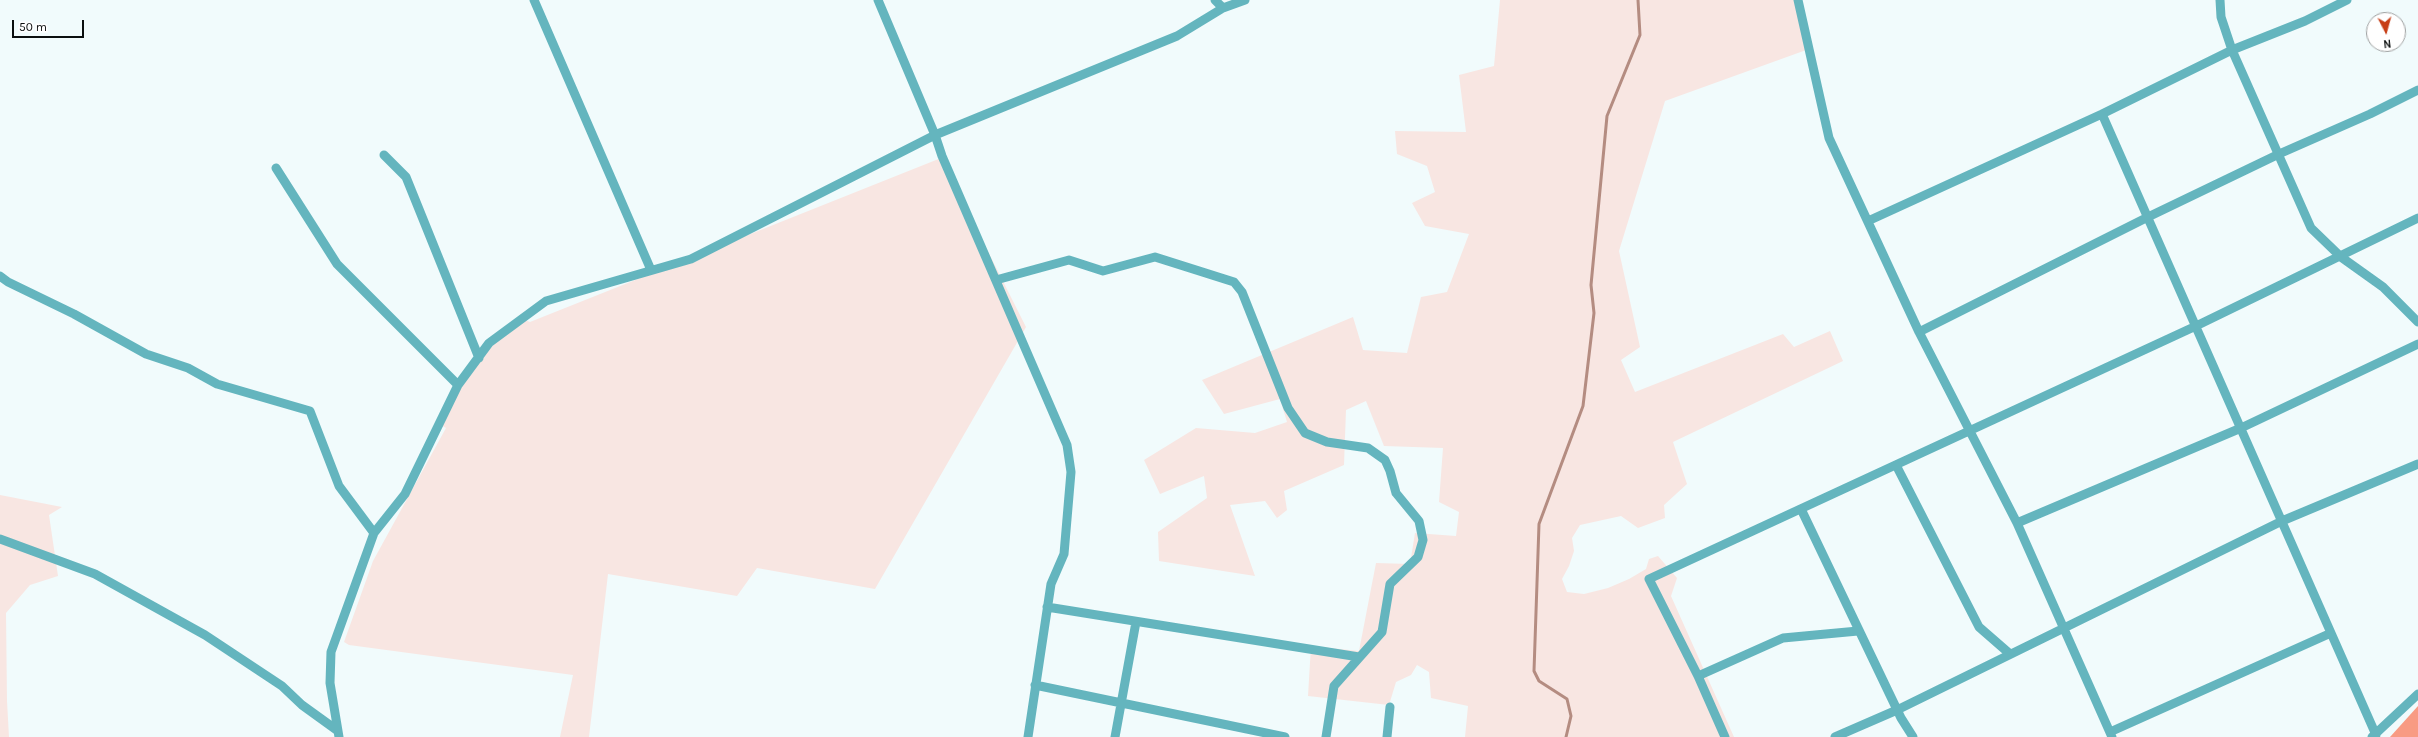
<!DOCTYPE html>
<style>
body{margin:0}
#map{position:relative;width:2418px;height:737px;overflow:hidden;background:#f1fbfc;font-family:Karla,sans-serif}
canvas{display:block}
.north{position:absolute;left:2366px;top:12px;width:40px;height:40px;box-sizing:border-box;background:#fff;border:1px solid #9d9f9f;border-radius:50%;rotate:174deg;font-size:11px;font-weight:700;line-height:16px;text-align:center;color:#0b0f0f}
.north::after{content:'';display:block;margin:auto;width:14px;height:18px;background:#c73e16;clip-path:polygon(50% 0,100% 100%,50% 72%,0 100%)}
.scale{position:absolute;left:12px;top:20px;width:72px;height:18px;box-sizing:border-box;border:2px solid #0b0f0f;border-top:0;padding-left:5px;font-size:12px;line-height:14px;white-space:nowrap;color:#0b0f0f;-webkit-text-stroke:3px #fff;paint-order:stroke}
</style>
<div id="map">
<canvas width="2418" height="737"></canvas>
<div class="north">N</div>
<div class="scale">50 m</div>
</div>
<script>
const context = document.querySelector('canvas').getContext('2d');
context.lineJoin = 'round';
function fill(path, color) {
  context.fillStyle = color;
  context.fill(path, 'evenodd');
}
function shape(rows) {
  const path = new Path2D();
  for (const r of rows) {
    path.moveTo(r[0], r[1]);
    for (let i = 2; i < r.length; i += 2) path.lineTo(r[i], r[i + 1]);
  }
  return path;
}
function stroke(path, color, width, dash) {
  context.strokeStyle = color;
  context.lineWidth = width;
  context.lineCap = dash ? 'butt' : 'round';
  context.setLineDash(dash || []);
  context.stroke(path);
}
const green = shape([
 [1500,0,1798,0,1809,49,1665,101,1619,251,1640,347,1621,360,1635,392,1783,334,1794,347,1830,331,1843,361,1673,442,1687,484,1664,505,1665,518,1638,528,1621,516,1580,525,1572,538,1574,551,1569,566,1562,579,1567,592,1584,594,1608,588,1629,579,1646,569,1649,559,1658,556,1677,578,1671,596,1734,737,1465,737,1468,706,1431,698,1429,672,1417,665,1411,675,1396,682,1389,705,1308,696,1311,646,1359,651,1376,563,1410,564,1415,533,1456,536,1459,512,1439,502,1443,448,1384,446,1366,401,1346,410,1344,465,1284,491,1287,510,1277,518,1265,501,1230,505,1255,576,1159,561,1158,532,1207,498,1204,476,1160,494,1144,460,1196,428,1255,433,1287,422,1280,399,1224,414,1202,380,1353,317,1363,350,1407,353,1421,297,1447,292,1469,234,1425,226,1412,203,1435,192,1427,166,1397,154,1395,131,1466,132,1459,75,1494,66],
 [941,158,1026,327,875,589,757,568,737,596,608,574,589,737,560,737,573,675,349,645,344,642,373,561,446,428,439,424,458,385,490,343,522,319,530,322],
 [0,495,62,507,49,515,58,576,30,585,6,613,7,701,9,737,0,737]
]);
const forest = shape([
 [2418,706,2418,737,2390,737]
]);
const stream = shape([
 [1566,737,1571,716,1567,699,1539,681,1534,671,1539,524,1583,406,1594,313,1591,285,1607,116,1640,35,1638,0]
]);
const minor = shape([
 [534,0,651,270],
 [878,0,935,135,942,156,1067,445,1071,472,1064,554,1051,584,1028,737],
 [1215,0,1223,8],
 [1798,0,1829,138,1919,332,2017,523,2112,737],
 [2220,0,2221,17,2232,50,2311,228,2341,257,2383,287,2418,322],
 [2102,114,2376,735],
 [384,155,406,177,479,358],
 [276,168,337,264,458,385],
 [1868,221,2102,114,2232,50,2305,21,2347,0],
 [0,276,8,282,74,314,146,354,188,368,217,384,310,411,339,486,374,533],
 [996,280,1069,260,1103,271,1155,257,1234,282,1242,292,1288,408,1305,433,1327,442,1368,448,1385,460,1390,471,1396,493,1419,521,1423,540,1418,557,1390,584,1382,632,1334,686,1326,737],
 [1919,332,2148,217,2279,154,2370,114,2418,90],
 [1896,465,1979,627,2010,654],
 [1801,509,1901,718,1913,737],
 [2017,523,2241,428,2418,344],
 [0,539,95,574,205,635,282,686,302,705,338,731],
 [1047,607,1359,657],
 [1698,676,1783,638,1858,631],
 [1035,685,1285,737],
 [2110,732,2331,633],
 [339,737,330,683,331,652,374,533,405,494,458,385,489,343,546,301,691,259,935,135,1177,36,1223,8,1245,0],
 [1115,737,1136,622],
 [1387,737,1390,707],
 [1725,737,1698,676,1649,579,2196,326,2418,218],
 [1835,737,1897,710,2282,521,2418,464],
 [2372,737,2418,694]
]);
fill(green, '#f8e6e2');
fill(forest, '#f89b83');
stroke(stream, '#b48c81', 3);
stroke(minor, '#64b5be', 9);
</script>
